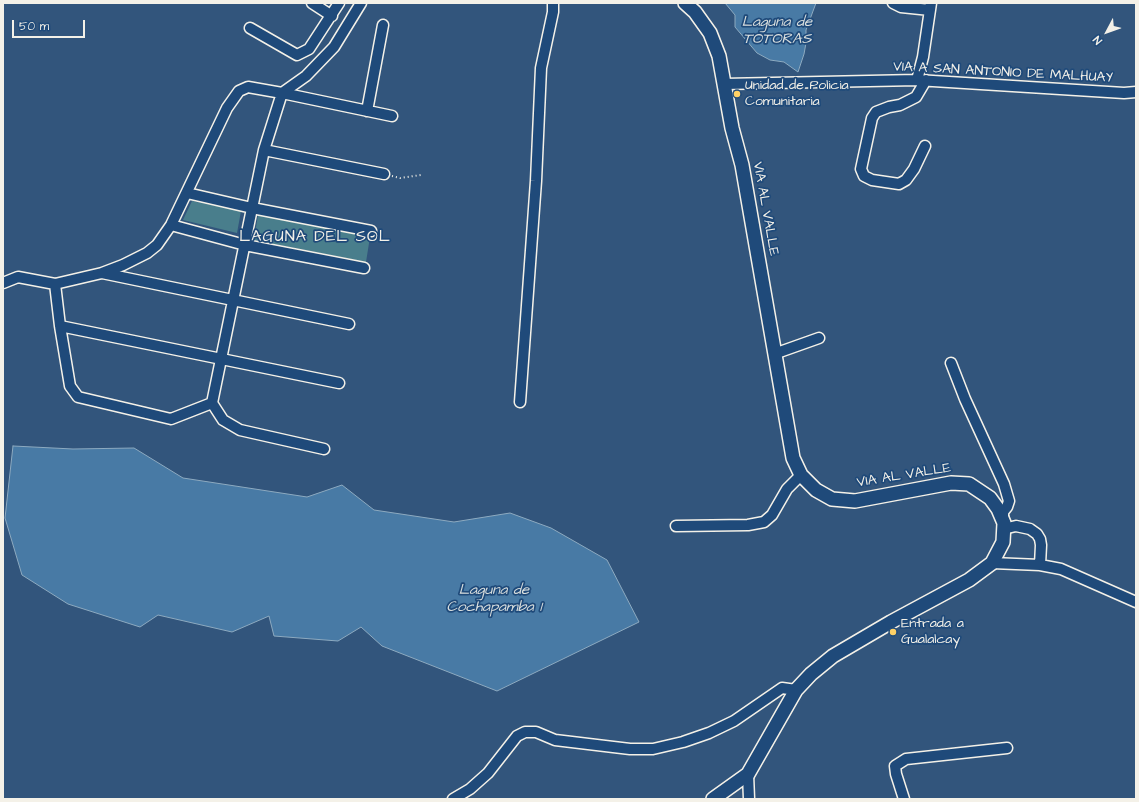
<!DOCTYPE html>
<style>
body{margin:0}
#map{position:relative;width:1139px;height:802px;overflow:hidden;background:#32557c;font-family:"Architects Daughter",sans-serif}
canvas{display:block}
.frame{position:absolute;inset:0;border:4px solid #f4f1e8;pointer-events:none}
.north{position:absolute;left:1087px;top:12px;width:40px;height:40px;-webkit-text-stroke:3px #1f4a7a;paint-order:stroke;rotate:229deg;font-size:11px;font-weight:700;line-height:16px;text-align:center;color:#f4f1e8}
.north::after{content:'';display:block;margin:auto;width:14px;height:18px;background:#f4f1e8;clip-path:polygon(50% 0,100% 100%,50% 72%,0 100%)}
.scale{position:absolute;left:12px;top:20px;width:73px;height:18px;box-sizing:border-box;border:2px solid #f4f1e8;border-top:0;padding-left:5px;font-size:12px;line-height:14px;white-space:nowrap;color:#f4f1e8;-webkit-text-stroke:3px #1f4a7a;paint-order:stroke}
</style>
<div id="map">
<canvas width="1139" height="802"></canvas>
<div class="frame"></div>
<div class="north">N</div>
<div class="scale">50 m</div>
</div>
<script>
const context = document.querySelector('canvas').getContext('2d');
context.lineJoin = 'round';
function fill(path, color) {
  context.fillStyle = color;
  context.fill(path, 'evenodd');
}
function shape(rows) {
  const path = new Path2D();
  for (const r of rows) {
    path.moveTo(r[0], r[1]);
    for (let i = 2; i < r.length; i += 2) path.lineTo(r[i], r[i + 1]);
  }
  return path;
}
function stroke(path, color, width, dash) {
  context.strokeStyle = color;
  context.lineWidth = width;
  context.lineCap = dash ? 'butt' : 'round';
  context.setLineDash(dash || []);
  context.stroke(path);
}
function drawText(font, color, halo, rows, align = 'center') {
  context.font = font + ' "Architects Daughter",sans-serif';
  context.lineWidth = 3.5;
  context.setLineDash([]);
  context.textBaseline = 'middle';
  context.strokeStyle = halo;
  context.fillStyle = color;
  for (const [text, x, y, turn = 0] of rows) {
    context.save();
    context.translate(x, y);
    context.rotate((+turn || 0) * Math.PI / 180);
    context.textAlign = isNaN(turn) ? turn : align;
    if (halo) context.strokeText(text, 0, 0);
    context.fillText(text, 0, 0);
    context.restore();
  }
}
const green = shape([
 [192,201,241,211,237,233,183,220],
 [258,215,370,237,366,262,254,240]
]);
const water = shape([
 [716,3,816,3,806,30,806,43,804,54,798,72,784,62,770,60,757,53,735,27,735,15,725,3,716,3],
 [13,446,73,449,134,448,183,478,307,497,342,485,374,510,454,522,510,513,551,528,607,560,639,622,497,691,382,646,361,627,338,641,274,636,269,616,232,632,158,615,140,627,68,604,22,575,5,518,13,446]
]);
const path = shape([
 [392,176,400,178,421,175]
]);
const minor = shape([
 [312,3,332,16],
 [893,3,901,7,930,10],
 [250,28,297,55,309,49,339,3],
 [917,80,923,57,931,3],
 [724,84,917,80,1124,93,1136,92],
 [367,111,383,25],
 [925,146,914,169,906,180,899,184,872,180,864,176,861,169,872,118,876,112,889,107,900,105,916,97,926,80],
 [264,150,384,174],
 [187,193,252,208,371,231],
 [171,225,245,245,364,268],
 [102,273,349,324],
 [3,283,18,277,55,284,102,273,123,265,147,253,157,245,171,225,227,108,239,91,248,87,282,93,392,116],
 [55,284,60,326,70,386,78,397,171,419,212,403,223,420,240,430,324,449],
 [60,326,339,383],
 [774,354,819,338],
 [951,363,965,399,1004,484,1009,501,1007,507,1003,512,1003,521],
 [520,402,536,181,541,68,553,12,553,3],
 [212,403,264,150,282,93,306,76,334,47,361,3],
 [676,526,748,525,764,522,772,515,787,489,801,475],
 [1003,529,1016,526,1030,529,1037,534,1040,539,1041,545,1040,565],
 [992,563,1040,565,1061,569,1136,602],
 [748,774,749,799],
 [453,799,470,789,488,773,517,736,525,732,536,732,555,740,630,749,653,749,683,742,709,733,734,721,782,688,796,690],
 [904,799,896,774,895,766,906,759,1007,748]
]);
const major = shape([
 [685,3,695,12,710,33,719,56,732,128,742,165,793,458,801,475,816,490,832,499,855,501,951,483,969,484,990,498,998,509,1004,523,1003,542,992,563,969,580,891,622,833,656,811,674,796,690,748,774,713,799]
]);
const markers = [
 [737,94,4,"#ffd166"],
 [893,632,4,"#ffd166"]
];
const streetNames = [
 ["VIA A SAN ANTONIO DE MALHUAY",1003,73,3],
 ["VIA AL VALLE",765,209,80],
 ["VIA AL VALLE",904,476,-9]
];
const poiNames = [
 ["Unidad de Policia",745,86],
 ["Comunitaria",745,102],
 ["Entrada a",901,624],
 ["Gualalcay",901,640]
];
const waterNames = [
 ["Laguna de",777,23],
 ["TOTORAS",777,40],
 ["Laguna de",494,591],
 ["Cochapamba 1",494,608]
];
const quarterNames = [
 ["LAGUNA DEL SOL",315,238]
];
fill(green, '#497e8c');
fill(water, '#487aa5');
stroke(water, '#8daac0', 1);
stroke(minor, '#f4f1e8', 13);
stroke(major, '#f4f1e8', 16);
stroke(path, '#f4f1e8', 2, [1, 3]);
stroke(minor, '#1f4a7a', 10);
stroke(major, '#1f4a7a', 13);
for (const [x, y, r, color] of markers) {
  const dot = new Path2D();
  dot.arc(x, y, r, 0, 2 * Math.PI);
  context.fillStyle = color;
  context.fill(dot);
  stroke(dot, '#1f4a7a', 1.5);
}
drawText('14px', '#f4f1e8', '#1f4a7a', streetNames);
drawText('14px', '#f4f1e8', '#1f4a7a', poiNames, 'left');
drawText('italic 15px', '#dadfde', '#1f4a7a', waterNames);
context.letterSpacing = '1px';
drawText('16px', '#f4f1e8', '#1f4a7a', quarterNames);
context.letterSpacing = '0px';
</script>
